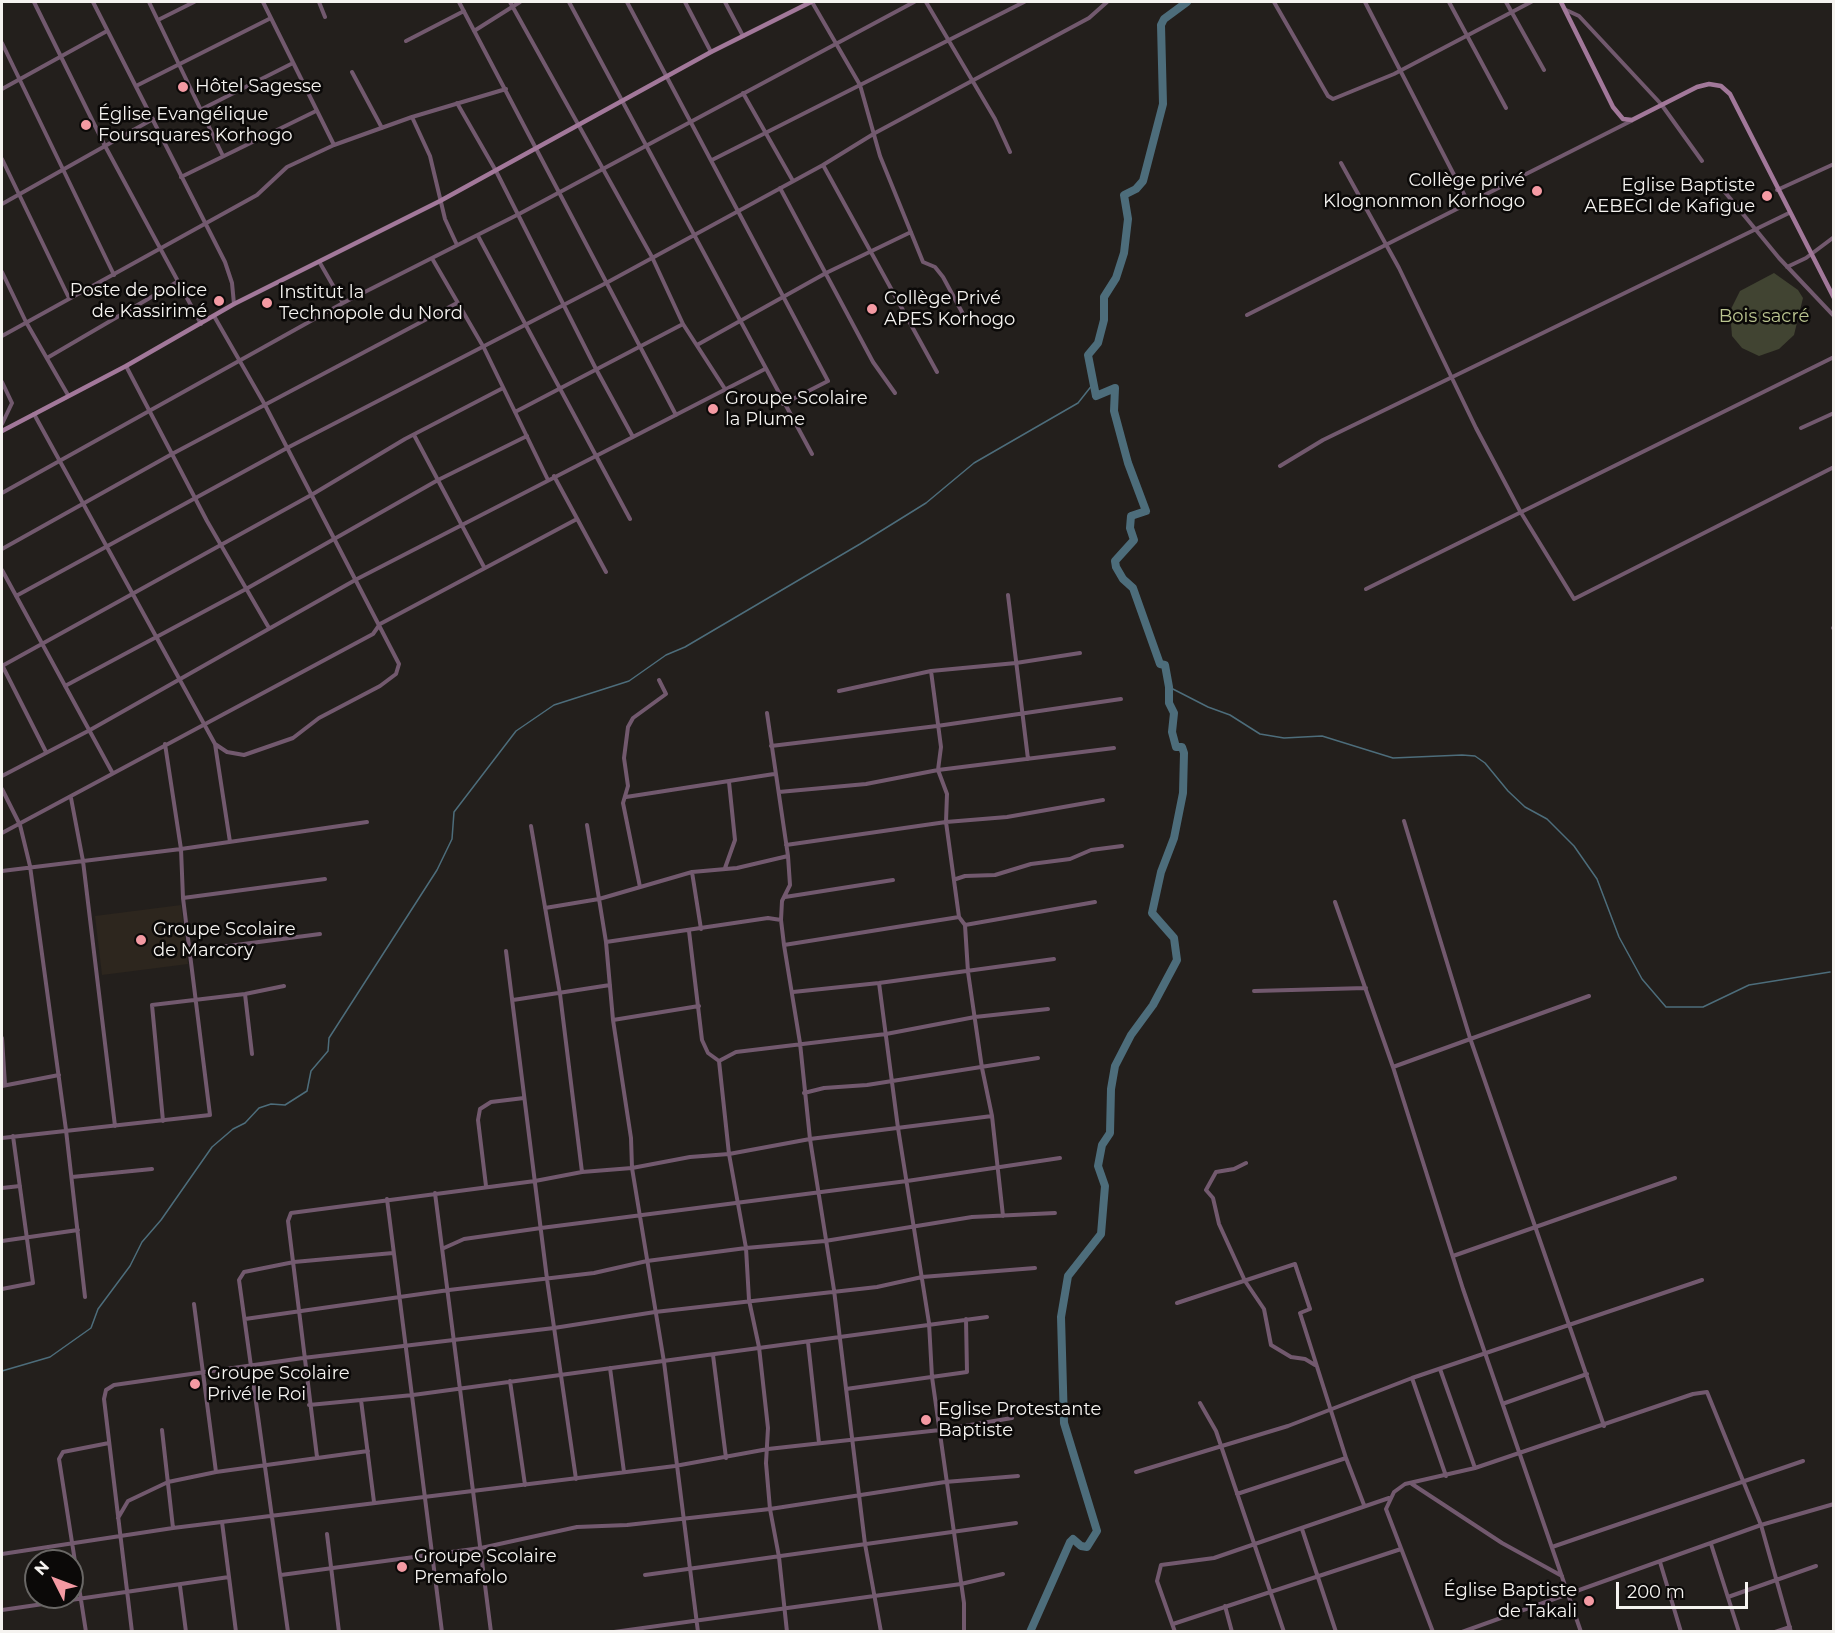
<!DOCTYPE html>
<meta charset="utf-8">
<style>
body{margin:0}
#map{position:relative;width:1835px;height:1633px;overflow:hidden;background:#231f1c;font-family:Montserrat,sans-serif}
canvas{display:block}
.frame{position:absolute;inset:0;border:3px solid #f5f3f0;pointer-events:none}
.north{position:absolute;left:24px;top:1549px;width:60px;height:60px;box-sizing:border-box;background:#0b0908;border:2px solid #696765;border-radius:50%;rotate:312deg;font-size:16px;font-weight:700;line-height:24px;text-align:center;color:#f5f3f0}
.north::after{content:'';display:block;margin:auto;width:21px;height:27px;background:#f49aa3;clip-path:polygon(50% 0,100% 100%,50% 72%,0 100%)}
.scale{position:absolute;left:1616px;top:1582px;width:132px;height:27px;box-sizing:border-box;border:3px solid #f5f3f0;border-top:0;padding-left:8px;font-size:18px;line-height:21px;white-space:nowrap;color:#f5f3f0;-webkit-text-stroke:4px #0b0908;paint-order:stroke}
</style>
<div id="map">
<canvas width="1835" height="1633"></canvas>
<div class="frame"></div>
<div class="north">N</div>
<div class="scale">200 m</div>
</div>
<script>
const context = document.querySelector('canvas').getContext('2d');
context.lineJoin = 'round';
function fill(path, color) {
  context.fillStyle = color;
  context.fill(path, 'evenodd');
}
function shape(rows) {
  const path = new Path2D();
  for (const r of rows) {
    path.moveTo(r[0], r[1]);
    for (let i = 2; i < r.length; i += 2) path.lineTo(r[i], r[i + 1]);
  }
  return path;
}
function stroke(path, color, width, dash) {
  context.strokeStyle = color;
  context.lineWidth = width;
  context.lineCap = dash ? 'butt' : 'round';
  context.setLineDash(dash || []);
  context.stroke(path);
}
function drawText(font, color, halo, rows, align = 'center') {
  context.font = font + ' Montserrat,sans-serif';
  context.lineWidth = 5;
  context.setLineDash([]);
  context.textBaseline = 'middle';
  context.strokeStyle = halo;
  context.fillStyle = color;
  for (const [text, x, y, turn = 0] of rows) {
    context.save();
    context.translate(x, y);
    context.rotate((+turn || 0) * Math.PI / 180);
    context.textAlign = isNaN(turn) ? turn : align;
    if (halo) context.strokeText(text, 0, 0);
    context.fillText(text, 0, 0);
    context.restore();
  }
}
const built = shape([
 [181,905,188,964,102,975,95,916]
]);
const green = shape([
 [1774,273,1798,290,1803,298,1794,335,1779,349,1759,356,1742,348,1732,336,1730,311,1740,291]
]);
const stream = shape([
 [1169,687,1208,707,1230,715,1260,734,1284,738,1322,736,1393,758,1462,755,1475,756,1485,763,1508,791,1525,807,1547,819,1574,846,1597,879,1619,937,1642,979,1666,1007,1703,1007,1749,985,1830,972],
 [2,1371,50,1357,91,1328,98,1309,130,1266,142,1242,161,1220,212,1147,233,1129,245,1123,259,1108,271,1104,285,1105,307,1091,311,1071,328,1051,329,1038,437,870,452,839,454,812,516,731,554,705,629,681,666,655,685,647,860,544,926,503,974,463,1078,403,1093,384]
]);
const river = shape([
 [1030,1632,1070,1542,1073,1539,1081,1546,1087,1547,1097,1531,1064,1423,1061,1317,1068,1276,1101,1234,1105,1186,1098,1166,1102,1145,1110,1133,1111,1089,1115,1066,1131,1035,1153,1005,1177,960,1174,938,1152,913,1161,872,1174,838,1183,793,1184,753,1182,747,1176,747,1172,732,1174,713,1169,703,1169,687,1165,665,1160,664,1133,588,1123,579,1116,567,1115,561,1134,540,1130,528,1131,516,1146,511,1128,463,1114,411,1115,388,1096,396,1088,355,1098,343,1104,320,1104,297,1116,278,1124,253,1128,219,1124,195,1136,189,1143,181,1163,104,1161,25,1164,19,1187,2]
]);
const street = shape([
 [34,2,104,144,201,324],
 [93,2,225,262,232,283,234,304],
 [149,2,223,156],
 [263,2,334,145],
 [319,2,325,17],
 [459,2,676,415],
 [510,2,652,257,683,324,725,389],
 [569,2,812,454],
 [627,2,828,381,783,404],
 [685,2,711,52],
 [725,2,743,36],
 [812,2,860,85,880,156,923,262,935,267,943,277,963,314],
 [926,2,995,119,1010,152],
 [1274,2,1328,96,1333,99,1394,74,1531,2],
 [1365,2,1469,204],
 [1449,2,1506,108],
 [1506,2,1544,70],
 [1566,10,1579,16,1661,104,1702,161],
 [158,20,194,2],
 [474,31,520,2],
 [406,41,464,11],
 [2,43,114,275],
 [352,72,382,128],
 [136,86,271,18],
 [2,89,107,31],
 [743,93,793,181],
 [457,103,496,171,596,369,633,437],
 [202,109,293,63],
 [412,117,430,156,445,219,457,245],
 [2,159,69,298],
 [712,160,1024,2],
 [1341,163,1399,268,1476,428,1520,511,1574,599,1834,467],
 [823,165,937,372],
 [181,177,316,111],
 [780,188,873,362,895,393],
 [1777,190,1834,164],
 [1724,191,1779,258,1834,316],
 [2,204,153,119],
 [478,236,630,519],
 [433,260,484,348,548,480],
 [320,263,343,303],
 [1787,267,1806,258,1834,237],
 [2,272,26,322,68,395],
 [1247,315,1631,121],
 [214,316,265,405,399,664,396,674,380,686,319,718,293,738,244,755,227,752,215,744],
 [2,336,257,195,287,167,334,145,412,117,506,89],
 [697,345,826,273,911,232],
 [47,358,177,282],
 [126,366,207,521,269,628],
 [2,382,12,403,2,424],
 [515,412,683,324],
 [34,414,215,744,230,842],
 [1801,428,1834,413],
 [414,435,484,567],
 [1280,466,1323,440,1789,213],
 [554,476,606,572],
 [2,493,343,303,519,214,914,2],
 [2,549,172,454,457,303],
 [2,570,112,772],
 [1366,589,1834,357],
 [1008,595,1028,759],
 [16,596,287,448,608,282,823,165,875,133,1089,18,1107,2],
 [1833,628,1834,628],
 [2,665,46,752],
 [2,666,313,494,405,439,503,388],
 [931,671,941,747,938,770,947,794,946,822,959,917,965,925,968,972,982,1068,992,1116,1003,1216],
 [65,686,246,589,438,480,527,436],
 [839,691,931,671,1016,663,1080,653],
 [767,713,788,856,790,885,782,901,781,920,784,945,800,1043,810,1139,834,1290,865,1544,881,1632],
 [771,746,937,726,1121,699],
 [2,776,90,730,357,579,765,369],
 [2,789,20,825,30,866,66,1130,85,1297],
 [779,792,866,784,938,770,1114,748],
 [626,797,774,774],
 [71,798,83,861,115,1126],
 [1404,821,1470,1038,1604,1426],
 [587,825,606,942,613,1020,631,1138,632,1168,664,1362,698,1632],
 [531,826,560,994,582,1172],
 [2,833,373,634,380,624,577,519],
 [786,845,946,822,1007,817,1103,800],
 [725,868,735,840,729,782],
 [2,871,181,849,367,822],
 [692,872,701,929],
 [956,879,965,876,995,875,1031,864,1070,859,1091,850,1122,846],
 [640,887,623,803,628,786,624,758,628,727,633,718,666,694,659,680],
 [785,897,893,880],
 [183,898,325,879],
 [1335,902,1393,1067,1463,1289,1581,1632],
 [545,908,599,899,692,872,737,868,788,856],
 [965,925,1095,902],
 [689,931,702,1040,708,1053,719,1061,729,1154,746,1248,749,1300,759,1347,768,1428,766,1463,770,1509,779,1557,787,1632],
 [606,942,768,918,781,920],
 [784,945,959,917],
 [190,951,320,934],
 [506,951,547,1279,576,1479],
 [879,983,898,1128,929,1323,932,1377,964,1603,964,1632],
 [1254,991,1366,988],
 [793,992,879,983,1054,959],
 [245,994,252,1054],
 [513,1000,610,985],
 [613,1020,699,1006],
 [2,1038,5,1085],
 [719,1061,736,1052,886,1034,975,1017,1048,1009],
 [1393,1067,1589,996],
 [2,1086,59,1075],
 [804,1093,824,1088,867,1085,1038,1058],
 [163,1121,152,1005,245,994,284,986],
 [2,1138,210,1115,183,898,181,849,165,744],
 [1246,1163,1234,1169,1216,1172,1206,1190,1213,1198,1219,1224,1245,1281,1264,1309,1271,1345,1291,1357,1305,1359,1315,1365],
 [72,1177,152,1169],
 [486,1186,478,1120,480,1109,491,1102,524,1098],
 [2,1188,20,1186],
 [435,1193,491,1632],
 [387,1199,442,1632],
 [2,1241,78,1230],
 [444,1248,464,1239,541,1228,907,1181,1060,1158],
 [1453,1256,1675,1178],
 [2,1289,33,1283,13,1136],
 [1177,1303,1295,1264,1310,1309,1300,1313,1346,1458,1364,1505],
 [194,1304,216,1472],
 [245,1319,449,1290,594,1273,647,1261,746,1248,825,1241,972,1217,1055,1213],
 [808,1342,819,1443],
 [713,1355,726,1458],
 [610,1368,624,1472],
 [1440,1369,1475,1468],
 [1412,1378,1446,1476],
 [510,1381,525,1485],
 [846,1389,967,1372,966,1319],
 [361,1400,374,1502],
 [1200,1403,1216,1431,1284,1632],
 [1505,1403,1587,1374],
 [309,1405,413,1395,987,1317],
 [162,1430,173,1528],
 [317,1457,288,1221,291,1213,535,1181,582,1172,632,1168,690,1157,729,1154,810,1139,992,1116],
 [1136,1472,1288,1426,1412,1378,1702,1280],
 [1412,1484,1502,1543,1562,1576],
 [1237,1494,1346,1458],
 [118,1518,128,1501,168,1482,216,1472,368,1451],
 [222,1522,236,1632],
 [1302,1529,1336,1632],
 [327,1534,339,1632],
 [1711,1544,1739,1632],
 [1552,1547,1803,1461],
 [2,1554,173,1528,675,1466,768,1449,940,1430,1012,1418],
 [1660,1562,1681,1632],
 [281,1575,481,1548,577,1527,627,1525,770,1509,945,1482,1018,1476],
 [645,1575,1016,1523],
 [180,1586,186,1632],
 [1728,1597,1816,1566],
 [1225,1606,1232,1632],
 [2,1610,229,1577],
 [1173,1624,1401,1549],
 [86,1632,59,1459,63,1452,109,1443],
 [132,1632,104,1399,106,1390,114,1385,303,1358,554,1328,655,1312,877,1287,922,1277,1035,1268],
 [288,1632,239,1280,244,1272,294,1262,393,1253],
 [614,1632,961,1584,1003,1574],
 [1175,1632,1157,1581,1161,1565,1214,1558,1389,1498],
 [1433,1632,1386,1509,1394,1492,1405,1484,1475,1468,1693,1394,1707,1392,1761,1525,1791,1632],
 [1462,1632,1761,1525,1834,1504],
 [1775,1632,1790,1627]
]);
const secondary = shape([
 [1561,2,1613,107,1623,119,1632,120,1697,87,1709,84,1721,86,1730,94,1834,298],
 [2,431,126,366,234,304,440,201,711,52,811,2]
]);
const markers = [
 [183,87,6,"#f49aa3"],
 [86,125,6,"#f49aa3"],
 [1537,191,6,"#f49aa3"],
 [1767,196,6,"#f49aa3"],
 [219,301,6,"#f49aa3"],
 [267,303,6,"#f49aa3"],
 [872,309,6,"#f49aa3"],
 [713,409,6,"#f49aa3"],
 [141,940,6,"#f49aa3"],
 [195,1384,6,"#f49aa3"],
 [926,1420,6,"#f49aa3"],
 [402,1567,6,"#f49aa3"],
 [1589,1601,6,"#f49aa3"]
];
const poiNames = [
 ["Hôtel Sagesse",195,87],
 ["Église Evangélique",98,115],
 ["Foursquares Korhogo",98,136],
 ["Collège privé",1525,181,"right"],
 ["Klognonmon Korhogo",1525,202,"right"],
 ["Eglise Baptiste",1755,186,"right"],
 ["AEBECI de Kafigue",1755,207,"right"],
 ["Poste de police",207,291,"right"],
 ["de Kassirimé",207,312,"right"],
 ["Institut la",279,293],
 ["Technopole du Nord",279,314],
 ["Collège Privé",884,299],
 ["APES Korhogo",884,320],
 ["Groupe Scolaire",725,399],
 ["la Plume",725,420],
 ["Groupe Scolaire",153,930],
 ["de Marcory",153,951],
 ["Groupe Scolaire",207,1374],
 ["Privé le Roi",207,1395],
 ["Eglise Protestante",938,1410],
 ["Baptiste",938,1431],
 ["Groupe Scolaire",414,1557],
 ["Premafolo",414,1578],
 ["Église Baptiste",1577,1591,"right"],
 ["de Takali",1577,1612,"right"]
];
const parkNames = [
 ["Bois sacré",1764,317]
];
fill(built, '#2d261e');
fill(green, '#414432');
stroke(stream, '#4d6d7b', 1.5);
stroke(river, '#4d6d7b', 8);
stroke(street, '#72596e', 4);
stroke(secondary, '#a2789a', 4.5);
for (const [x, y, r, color] of markers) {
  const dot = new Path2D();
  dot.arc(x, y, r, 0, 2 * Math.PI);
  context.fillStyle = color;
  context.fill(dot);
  stroke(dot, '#0b0908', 2);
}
drawText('18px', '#f5f3f0', '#0b0908', poiNames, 'left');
drawText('18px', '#bbc590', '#0b0908', parkNames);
</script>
